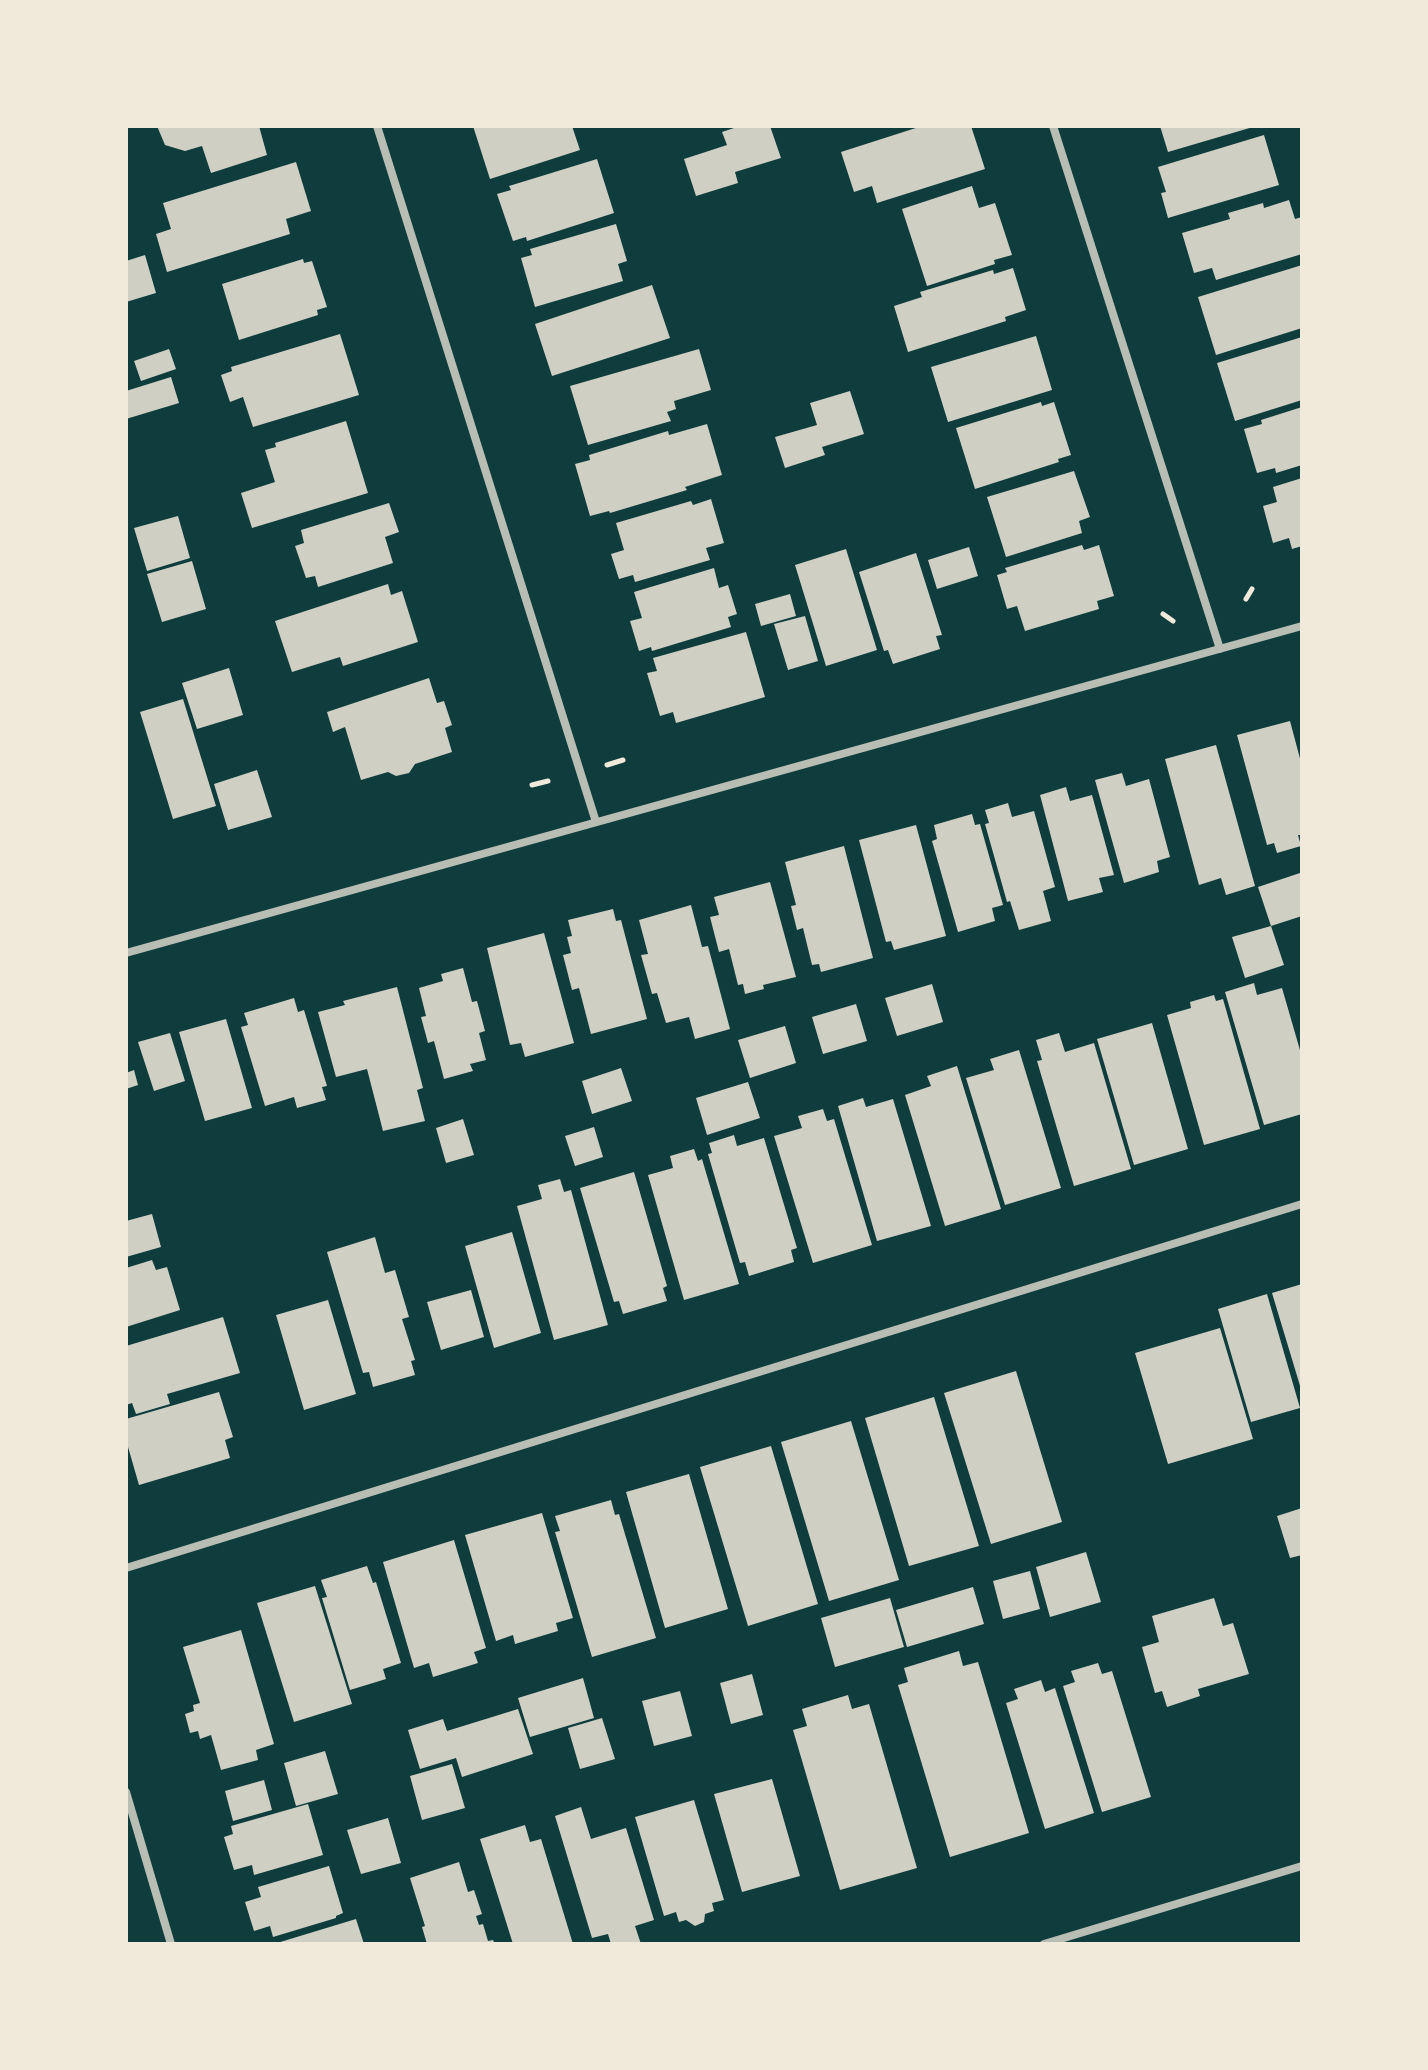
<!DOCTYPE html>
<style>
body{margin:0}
#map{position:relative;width:1428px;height:2070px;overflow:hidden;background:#0f3d3e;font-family:"DM Sans",sans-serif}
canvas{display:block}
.frame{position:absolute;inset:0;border:128px solid #f1e9da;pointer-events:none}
</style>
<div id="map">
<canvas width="1428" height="2070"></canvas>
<div class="frame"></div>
</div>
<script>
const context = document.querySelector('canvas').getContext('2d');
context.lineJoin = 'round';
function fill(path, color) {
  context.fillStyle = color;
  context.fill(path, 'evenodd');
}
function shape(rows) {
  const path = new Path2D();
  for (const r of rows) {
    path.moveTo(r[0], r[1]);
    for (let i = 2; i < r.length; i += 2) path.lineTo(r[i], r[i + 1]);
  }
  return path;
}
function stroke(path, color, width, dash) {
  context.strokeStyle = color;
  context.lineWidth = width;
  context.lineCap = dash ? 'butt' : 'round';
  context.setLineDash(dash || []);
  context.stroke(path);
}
const building = shape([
 [157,126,259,126,267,155,211,173,202,146,185,151,165,145],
 [473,126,572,126,580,150,490,179],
 [740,126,770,126,781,158,735,172,738,183,696,196,684,159,727,145,722,132],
 [922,126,971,126,985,169,877,203,872,186,854,192,841,152],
 [1160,126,1252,126,1253,127,1168,152],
 [1264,135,1279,185,1168,218,1161,193,1166,192,1158,167],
 [597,159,614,213,527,241,526,237,513,241,497,194,511,190,509,186],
 [296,162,311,211,286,219,290,234,167,272,156,234,171,229,163,203],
 [972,186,979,208,995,203,1012,255,994,260,995,264,927,286,902,209],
 [1289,200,1295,219,1302,217,1302,254,1216,280,1212,268,1194,273,1182,233,1230,219,1228,213,1263,203,1264,208],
 [616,224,627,261,618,264,623,281,535,307,521,258,532,255,530,249],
 [145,255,156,293,126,302,126,261],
 [303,259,304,263,312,261,327,307,317,310,318,315,239,340,222,284],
 [1302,265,1302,328,1216,355,1198,297],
 [1013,268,1026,310,1005,317,1006,321,908,352,894,306,922,297,920,292,993,270,994,274],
 [652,285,670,338,552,376,535,324],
 [340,334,359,395,253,427,243,397,230,402,221,375,232,371,231,367],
 [1036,336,1052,390,948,422,931,367],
 [1302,337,1302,400,1235,421,1217,363],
 [169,349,176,369,141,381,134,361],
 [699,349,711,390,674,401,676,409,667,412,671,421,588,445,570,386],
 [171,377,179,403,126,419,126,391],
 [850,391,864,434,822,447,825,455,785,468,775,437,817,425,810,403],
 [1041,402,1042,406,1054,402,1071,455,1058,459,1059,462,975,489,956,428],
 [1302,407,1302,465,1276,473,1275,468,1257,473,1244,429,1262,424,1261,420],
 [346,421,368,493,252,528,241,493,275,482,265,450,276,447,275,443],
 [707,424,722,475,685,487,687,490,610,513,609,511,590,516,575,464,590,460,589,455,668,431,669,435],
 [1074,471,1090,517,1079,521,1082,533,1006,557,987,497],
 [1302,478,1302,546,1292,549,1289,538,1273,543,1263,506,1277,502,1273,487],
 [711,499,724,543,706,548,710,560,635,582,633,575,619,579,611,554,624,550,616,523,691,501,693,505],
 [389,503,399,532,385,537,393,563,318,587,315,576,306,578,295,546,304,543,301,530],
 [178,516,190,558,147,571,134,528],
 [1082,545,1084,550,1099,545,1114,596,1097,601,1099,609,1025,631,1017,606,1007,609,997,575,1007,572,1005,568],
 [969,547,978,576,937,589,928,560],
 [846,549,877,650,826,666,795,565],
 [916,553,942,635,936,636,940,649,893,664,888,650,884,651,859,572],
 [192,561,206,609,162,622,147,574],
 [714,568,719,588,728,585,737,614,728,617,731,627,652,651,651,647,639,651,630,621,642,618,634,592],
 [388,584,391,595,402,591,418,642,343,666,340,657,292,672,275,621],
 [790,594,796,616,761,626,755,604],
 [805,616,818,661,788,670,774,624],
 [746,632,765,697,676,723,673,712,660,716,647,673,657,671,653,658],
 [229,668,243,715,197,729,182,683],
 [429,678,437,703,444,701,452,725,445,728,452,752,415,764,409,773,396,776,388,772,361,780,345,727,333,732,327,712],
 [183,699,216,806,173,819,140,712],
 [1290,721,1302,766,1302,835,1298,835,1301,846,1277,853,1274,843,1267,845,1237,735],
 [1216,745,1255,886,1226,895,1221,878,1199,885,1165,759],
 [257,770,272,817,228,830,214,784],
 [1122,773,1126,786,1149,779,1170,857,1157,861,1159,872,1124,883,1095,780],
 [1066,787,1070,801,1092,795,1114,875,1099,878,1103,892,1068,901,1040,795],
 [1008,803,1012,817,1034,811,1055,887,1043,891,1051,921,1019,930,1010,901,1007,902,985,824,989,823,985,810],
 [972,814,975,825,980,824,1003,905,992,908,995,921,958,932,932,841,937,839,934,825],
 [916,825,946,936,894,950,891,941,886,942,859,840],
 [844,846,873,958,821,972,819,964,812,965,803,928,797,930,791,906,796,905,785,862],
 [1300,873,1302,916,1271,926,1284,965,1245,978,1232,937,1271,926,1258,887],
 [770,882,796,977,763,985,764,989,745,994,743,984,738,985,729,949,719,952,710,917,719,915,714,897],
 [691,905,702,947,708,946,730,1029,695,1039,689,1017,666,1023,657,993,652,994,641,955,648,954,639,920],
 [613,909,616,921,621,920,647,1019,591,1034,579,988,572,990,563,955,571,953,567,937,572,936,568,920],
 [544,933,574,1043,525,1057,521,1043,510,1045,487,948],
 [463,968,472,1002,477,1001,485,1031,479,1033,486,1060,470,1064,473,1071,444,1079,434,1041,428,1043,421,1017,426,1016,419,988,443,981,441,974],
 [1254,983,1257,995,1282,988,1302,1057,1302,1114,1264,1125,1225,992],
 [932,984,943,1022,897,1036,885,998],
 [397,987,423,1088,417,1090,425,1121,383,1131,367,1069,336,1077,318,1012,345,1005,343,1001],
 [1214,995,1216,1001,1223,999,1260,1129,1204,1145,1167,1015,1191,1008,1190,1002],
 [294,998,298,1012,304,1010,327,1086,322,1087,326,1100,297,1108,294,1097,265,1106,241,1027,248,1025,244,1013],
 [856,1004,867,1041,823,1054,812,1017],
 [226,1019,252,1108,205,1121,179,1032],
 [1152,1023,1188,1149,1134,1165,1097,1039],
 [785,1026,796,1063,750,1078,738,1040],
 [170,1033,185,1081,154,1091,138,1042],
 [1059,1033,1065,1052,1094,1043,1131,1169,1074,1186,1037,1061,1042,1060,1036,1040],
 [1019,1050,1061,1188,1005,1205,966,1078,994,1070,990,1059],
 [957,1066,1001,1209,945,1226,905,1095,931,1086,927,1076],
 [621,1068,632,1101,592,1114,582,1081],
 [134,1070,138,1085,126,1089,126,1073],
 [748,1082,760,1118,707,1135,696,1098],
 [863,1098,866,1107,893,1099,931,1226,877,1241,838,1106],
 [823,1109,827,1121,834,1119,872,1245,813,1263,774,1136,802,1128,798,1116],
 [463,1119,474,1155,446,1163,436,1128],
 [594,1127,603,1157,575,1166,565,1136],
 [734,1135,737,1146,764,1138,797,1248,791,1250,794,1262,749,1276,745,1262,740,1263,708,1154,712,1153,709,1143],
 [694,1149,698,1161,702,1159,739,1284,684,1300,648,1175,673,1168,670,1156],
 [634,1172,667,1286,663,1288,667,1301,623,1314,619,1301,614,1302,580,1188],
 [560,1179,564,1192,571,1190,608,1325,554,1340,517,1206,542,1199,538,1185],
 [152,1214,161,1247,126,1257,126,1221],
 [512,1232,541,1333,494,1348,465,1246],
 [375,1237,385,1273,395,1270,409,1317,402,1319,415,1360,411,1361,415,1375,373,1387,369,1372,363,1373,327,1252],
 [152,1260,156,1270,167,1267,180,1310,126,1327,126,1268],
 [1302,1284,1302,1389,1301,1389,1272,1293],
 [471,1290,484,1337,441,1350,427,1302],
 [1267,1294,1300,1408,1251,1422,1218,1309],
 [328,1300,356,1394,304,1410,276,1315],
 [223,1317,240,1373,167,1394,170,1404,136,1414,132,1403,126,1405,126,1346],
 [1220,1328,1253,1439,1168,1464,1135,1353],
 [1016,1371,1062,1522,991,1544,944,1393],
 [219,1392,233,1437,225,1440,230,1458,139,1485,126,1440,126,1419],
 [934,1397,979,1546,909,1566,865,1418],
 [851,1421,899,1580,829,1601,781,1442],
 [771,1446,818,1604,748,1626,700,1467],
 [689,1474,728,1609,665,1628,626,1492],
 [611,1500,615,1515,619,1514,656,1638,592,1657,555,1532,560,1531,555,1516],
 [1302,1508,1302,1555,1290,1558,1277,1516],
 [542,1513,573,1618,556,1623,558,1631,515,1644,513,1635,496,1641,465,1535],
 [454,1540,486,1648,474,1652,478,1663,433,1677,429,1663,414,1668,383,1562],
 [1086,1552,1101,1602,1050,1617,1036,1567],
 [367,1566,373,1583,376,1582,401,1663,383,1669,386,1679,350,1690,322,1598,327,1597,321,1580],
 [1030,1571,1040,1609,1003,1619,993,1581],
 [315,1586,352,1704,294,1722,257,1603],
 [973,1587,984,1624,907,1647,896,1610],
 [890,1598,904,1647,835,1667,821,1618],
 [1214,1598,1223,1626,1233,1623,1249,1674,1198,1689,1200,1696,1167,1707,1162,1691,1155,1693,1142,1647,1159,1642,1152,1616],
 [241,1630,274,1744,256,1750,258,1760,221,1770,211,1735,200,1739,198,1731,190,1733,185,1714,194,1711,193,1705,200,1703,183,1647],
 [959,1651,963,1666,978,1662,1029,1833,950,1857,898,1685,908,1682,904,1668],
 [1098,1663,1102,1674,1112,1671,1151,1797,1102,1812,1063,1686,1075,1682,1071,1671],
 [752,1674,763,1715,731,1724,720,1683],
 [583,1678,594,1718,530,1737,518,1698],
 [1041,1680,1045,1692,1055,1688,1094,1813,1045,1829,1006,1703,1018,1699,1014,1689],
 [680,1691,692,1736,654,1746,642,1701],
 [848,1695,852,1709,869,1704,917,1868,840,1890,793,1730,807,1726,802,1709],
 [518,1709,533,1754,462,1777,456,1758,420,1769,408,1730,443,1719,447,1731],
 [602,1718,615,1759,580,1769,568,1728],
 [325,1751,338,1794,296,1806,284,1763],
 [452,1764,465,1808,422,1820,410,1776],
 [772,1779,800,1876,742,1892,714,1794],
 [264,1780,272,1810,233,1821,225,1791],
 [694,1800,724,1900,712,1903,714,1911,705,1914,704,1922,695,1926,686,1920,679,1922,676,1912,664,1916,635,1817],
 [308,1804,323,1855,254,1875,252,1865,234,1870,224,1837,233,1834,231,1826],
 [581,1807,591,1839,626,1828,654,1920,635,1926,641,1944,611,1944,608,1934,592,1938,555,1816],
 [388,1818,401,1863,361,1874,347,1830],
 [525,1825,530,1842,541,1839,573,1944,513,1944,480,1839],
 [459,1862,468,1892,474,1890,482,1914,476,1916,479,1925,483,1924,488,1941,493,1940,495,1944,427,1944,422,1927,425,1926,410,1878],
 [329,1866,343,1913,336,1916,336,1918,273,1937,270,1926,254,1931,245,1902,261,1897,258,1887],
 [356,1919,364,1944,277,1944,277,1943]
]);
const path = shape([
 [1246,599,1252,589],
 [1163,614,1173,621],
 [607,765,623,760],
 [532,785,548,781]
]);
const minor = shape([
 [377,126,596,822],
 [1053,126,1220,649],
 [126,953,1302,626],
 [126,1568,1302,1204],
 [126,1792,171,1944],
 [1044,1944,1302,1866]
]);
fill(building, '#cfcfc3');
stroke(path, '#f1e9da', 5);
stroke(minor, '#b8beb3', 8);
</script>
